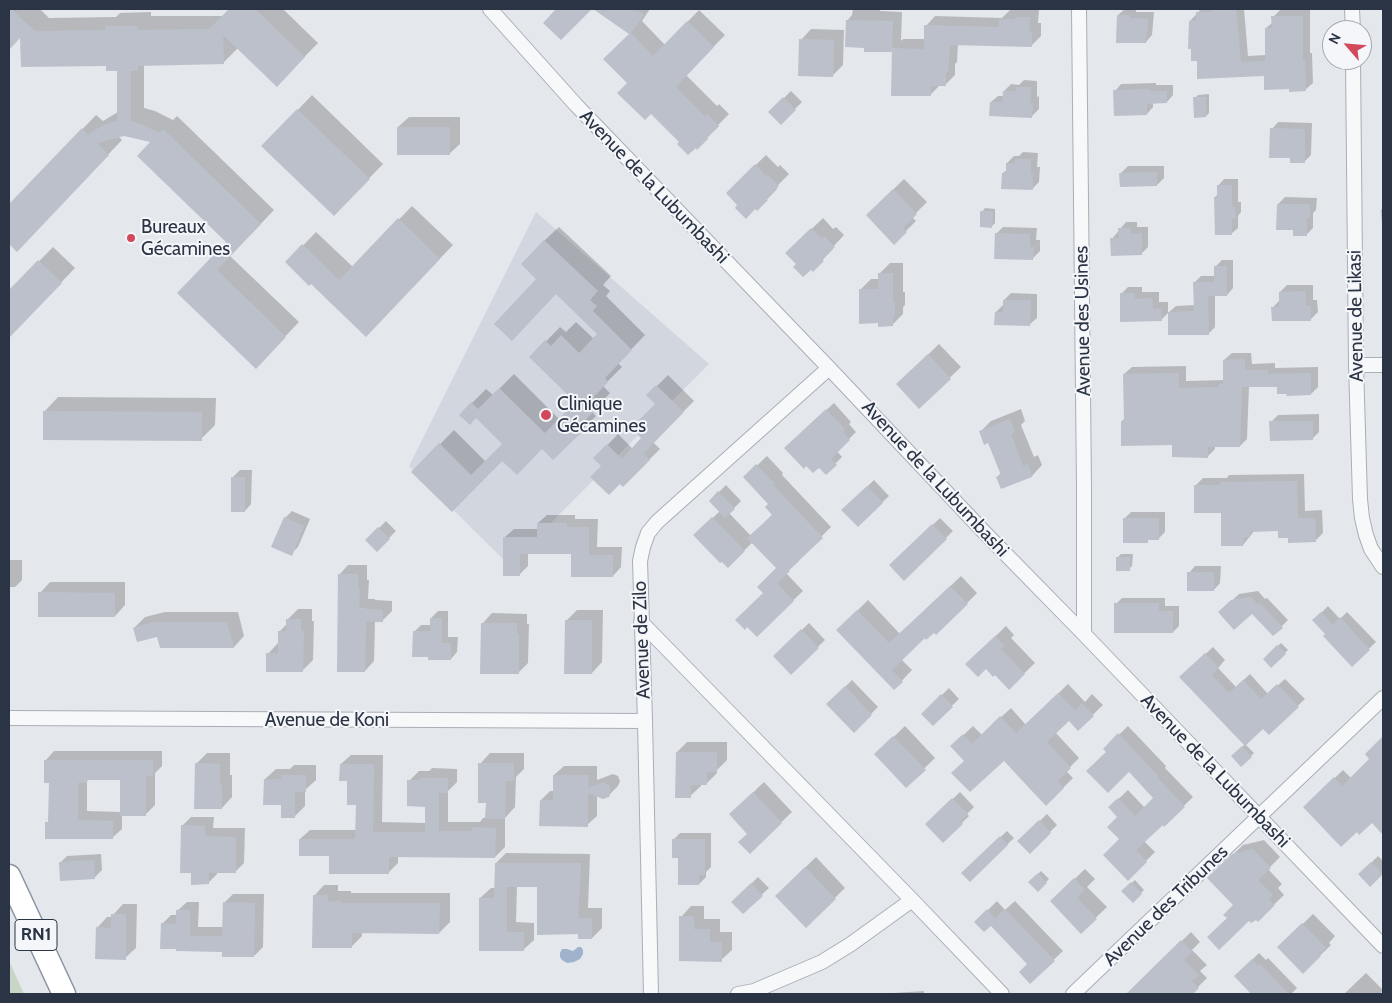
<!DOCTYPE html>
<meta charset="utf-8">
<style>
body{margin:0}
#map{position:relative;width:1392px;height:1003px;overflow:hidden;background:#e4e7ec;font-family:Cabin,sans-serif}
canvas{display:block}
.frame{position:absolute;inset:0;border:10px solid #2b3445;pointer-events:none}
.north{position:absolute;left:1322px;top:20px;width:50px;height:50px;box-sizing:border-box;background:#f4f6f9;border:1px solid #a4a8b1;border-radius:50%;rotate:297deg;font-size:14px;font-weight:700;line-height:20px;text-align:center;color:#2b3445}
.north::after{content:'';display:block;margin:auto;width:18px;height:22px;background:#d1495b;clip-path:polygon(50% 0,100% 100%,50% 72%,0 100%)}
</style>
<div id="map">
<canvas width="1392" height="1003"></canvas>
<div class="frame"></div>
<div class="north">N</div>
</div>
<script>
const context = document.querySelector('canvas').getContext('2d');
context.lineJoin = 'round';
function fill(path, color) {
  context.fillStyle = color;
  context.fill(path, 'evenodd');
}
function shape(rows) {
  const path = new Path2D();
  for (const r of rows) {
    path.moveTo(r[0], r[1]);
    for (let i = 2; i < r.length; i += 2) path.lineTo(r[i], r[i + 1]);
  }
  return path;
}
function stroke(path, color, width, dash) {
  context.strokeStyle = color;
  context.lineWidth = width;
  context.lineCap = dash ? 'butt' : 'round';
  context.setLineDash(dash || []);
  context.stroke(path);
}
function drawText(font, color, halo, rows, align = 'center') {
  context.font = font + ' Cabin,sans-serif';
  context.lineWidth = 4;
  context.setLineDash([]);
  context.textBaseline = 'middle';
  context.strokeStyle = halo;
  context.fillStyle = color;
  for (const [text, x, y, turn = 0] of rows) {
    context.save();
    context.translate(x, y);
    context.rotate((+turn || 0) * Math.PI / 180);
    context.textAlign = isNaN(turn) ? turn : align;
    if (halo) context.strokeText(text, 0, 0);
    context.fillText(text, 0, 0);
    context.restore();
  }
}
const built = shape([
 [536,212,709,364,509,565,409,466]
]);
const green = shape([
 [9,961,24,994,9,994]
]);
const water = shape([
 [578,947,581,947,583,950,583,954,580,959,574,962,567,963,562,960,560,957,560,953,562,949,567,949,573,951]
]);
const shadow = shape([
 [9,9,40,9,49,18,116,17,120,13,151,12,151,16,224,16,230,9,283,9,318,43,277,85,237,46,237,49,223,63,144,64,144,108,155,111,173,120,177,116,274,210,230,256,299,322,256,367,179,293,228,242,153,141,124,135,118,136,122,140,17,250,9,242,9,206,96,115,103,121,118,112,118,70,21,36,9,49],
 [595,9,650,9,642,21,665,45,699,10,725,35,686,75,717,106,719,104,729,114,718,125,719,126,697,148,680,142,629,83,631,34],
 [853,9,880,9,880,11,902,12,901,41,903,39,925,39,926,26,935,16,1002,18,1010,10,1039,9,1038,23,1041,23,1041,36,1031,46,958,44,957,62,955,64,955,75,945,85,940,85,931,94,894,48,865,47,847,21,852,15],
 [1125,9,1136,9,1136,12,1154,12,1152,35,1146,42,1118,15],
 [1201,9,1244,9,1248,56,1266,55,1266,28,1273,22,1273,17,1280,10,1310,9,1310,53,1312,53,1313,83,1305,90,1290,88,1265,75,1198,60,1190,21],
 [811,29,844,30,843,65,833,75,801,40],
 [1024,80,1037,81,1037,97,1039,96,1039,109,1032,116,991,102,998,96,1004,96,1004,91,1011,84,1019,85],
 [1156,83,1156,85,1173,85,1173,95,1167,102,1153,103,1153,107,1147,114,1115,91,1121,84],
 [791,91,802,102,781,123,770,112],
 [1209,94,1209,113,1206,116,1195,98,1198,95],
 [312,95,383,164,348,200,263,146],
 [409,117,460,117,460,144,449,154,398,127],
 [1278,122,1312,123,1311,155,1304,162,1292,157,1272,129],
 [1023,152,1038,153,1037,167,1040,167,1039,182,1032,189,1003,173,1007,170,1007,163,1014,156,1019,156],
 [766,155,778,167,780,165,789,174,776,187,777,189,757,210,755,208,739,205,727,193],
 [1128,166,1164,166,1164,178,1157,185,1121,173],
 [904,179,927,202,912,217,916,221,894,243,867,215],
 [1224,179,1238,179,1238,202,1241,202,1241,212,1238,216,1238,228,1231,234,1215,197,1218,194,1218,186],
 [1285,197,1317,198,1316,210,1313,213,1313,228,1306,235,1294,229,1278,204],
 [412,206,453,245,379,322,287,262,316,232,353,267],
 [985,208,995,209,995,223,992,226,982,212],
 [1383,208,1383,223,1382,223,1381,210],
 [823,218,833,229,836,227,844,235,832,248,833,249,813,270,798,264,787,253],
 [1126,222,1137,222,1137,227,1148,227,1148,247,1141,254,1112,239],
 [559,227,611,276,603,285,610,291,606,296,645,335,618,363,622,367,603,386,610,393,592,412,596,416,553,459,542,448,503,460,452,511,413,472,454,430,486,462,504,444,476,417,460,415,486,389,493,395,514,374,560,420,577,402,531,357,560,327,566,332,576,322,594,339,599,334,556,293,538,278,544,241],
 [1003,227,1037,228,1036,240,1040,240,1040,251,1033,258,996,234],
 [53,247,75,268,9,337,9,292],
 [1222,260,1233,260,1233,288,1227,295,1215,295,1215,327,1208,334,1169,312,1176,306,1195,305,1194,283,1201,276,1215,276,1215,267],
 [890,263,903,263,903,292,905,292,905,305,903,307,903,314,892,325,861,289,871,279,879,279,879,274],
 [1287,285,1313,285,1313,300,1317,300,1318,312,1311,319,1273,307,1280,300,1280,292],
 [1128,287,1142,287,1142,292,1159,292,1159,302,1168,302,1168,313,1161,320,1121,294],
 [1011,293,1037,294,1037,318,1030,324,996,312,1003,305,1004,300],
 [939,344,961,367,919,407,908,374],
 [1232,353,1251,353,1252,364,1275,363,1275,368,1318,367,1318,387,1311,394,1278,386,1249,386,1247,439,1240,446,1215,446,1215,449,1208,456,1173,444,1122,421,1125,418,1124,374,1132,367,1186,366,1186,381,1225,380,1224,360],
 [668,375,694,401,653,442,660,449,623,486,595,458,618,434,633,449,643,438,645,426,657,404,648,395],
 [58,397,216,398,215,425,201,439,44,412],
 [834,403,851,422,849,424,856,432,837,451,842,457,826,473,793,441],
 [1021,409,1025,421,1021,425,1034,457,1038,455,1042,465,1032,476,1001,488,997,477,1001,473,989,441,980,432,991,421],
 [1319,414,1319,432,1312,439,1271,422,1278,415],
 [767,456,783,473,782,475,831,527,798,560,799,561,786,573,803,591,757,635,765,593,778,568,753,542,728,566,695,535,720,511,710,501,726,485,741,501,729,513,751,536,773,514,770,503,745,477],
 [240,470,252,470,251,504,245,511,233,477],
 [1304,474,1305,511,1322,510,1323,533,1315,541,1289,537,1279,529,1255,530,1243,545,1222,512,1195,486,1203,478,1227,478,1229,475],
 [874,480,889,496,858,526,843,510],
 [292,511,310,519,298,547,291,554,285,518],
 [1131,512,1165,512,1165,532,1158,539,1150,539,1147,541,1124,519],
 [547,515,575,515,575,519,598,519,597,547,622,547,621,567,613,576,572,553,528,552,528,566,519,575,505,537,514,529,538,529,538,523],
 [940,518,953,531,904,579,891,565],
 [386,521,396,531,377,550,367,540],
 [1121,554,1133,554,1132,566,1129,569,1118,557],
 [9,560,22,560,22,580,15,587,9,587],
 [348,565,367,565,367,580,369,580,368,599,375,599,375,600,392,601,392,611,382,621,375,621,374,661,365,671,339,575],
 [1195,566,1221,566,1220,583,1214,590,1189,573],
 [961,576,977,593,967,603,934,631,925,636,901,659,912,670,894,689,838,630,868,600,900,634],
 [50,582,125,582,125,605,115,616,40,593],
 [1258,591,1265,599,1267,598,1288,620,1273,635,1252,612,1220,612,1239,594],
 [1122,598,1165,598,1165,606,1179,606,1179,626,1173,632,1116,604],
 [1328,606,1340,619,1347,612,1376,642,1352,665,1314,620],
 [298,609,312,609,312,621,314,621,313,660,303,670,268,654,278,643,280,631,287,624,287,620],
 [577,610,603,610,602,662,592,673,566,621],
 [438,611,448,611,448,637,458,637,457,652,451,659,429,656,414,632,421,625,431,625,431,618],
 [165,612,238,612,244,636,234,647,161,647,158,635,134,628,145,617],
 [492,613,527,614,527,624,529,624,528,663,518,673,482,624],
 [809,623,825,640,791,673,775,656],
 [1006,626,1014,635,1011,638,1035,663,1009,688,995,674,986,668,967,664],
 [1281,643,1288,650,1271,666,1264,659],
 [1213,647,1225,660,1218,668,1236,687,1250,674,1268,694,1285,679,1305,699,1269,733,1263,727,1181,677],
 [852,680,878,707,854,731,828,704],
 [1068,684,1085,702,1092,694,1103,705,1078,729,1069,719,1055,732,1079,758,1066,771,1073,778,1046,805,1004,759,965,761,952,746,973,726,982,735,1011,708,1026,725],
 [949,688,959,699,933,724,923,714],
 [905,726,935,758,906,786,876,754],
 [1128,726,1166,766,1165,768,1193,797,1164,825,1163,823,1144,841,1155,852,1128,879,1121,839,1119,817,1110,807,1128,790,1145,808,1155,798,1129,771,1104,749],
 [1383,738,1383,834,1372,821,1305,807,1343,770,1351,778,1371,759,1367,754],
 [687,742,727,742,727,760,717,770,717,773,706,784,701,784,701,786,690,796,677,752],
 [1245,744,1254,753,1241,765,1233,756],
 [54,751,162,751,162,766,155,773,155,805,145,815,122,815,122,829,112,838,47,823,50,819,50,782,45,761],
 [90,779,121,779,121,812,87,811,87,781],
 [207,753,230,753,230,775,232,775,232,797,222,808,196,764],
 [490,753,524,753,524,769,516,777,515,807,505,818,505,847,495,857,398,856,398,863,388,873,330,855,300,839,310,830,357,830,357,804,348,779,341,764,351,755,383,755,382,822,426,823,426,805,409,781,419,771,429,771,432,768,457,769,457,782,448,791,448,822,480,822,483,818,487,818,487,802,480,764],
 [294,765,316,765,316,780,305,790,305,806,295,816,282,804,265,779,276,769,290,769],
 [564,766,597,766,597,780,613,774,618,776,620,781,618,786,608,796,597,796,597,816,587,825,541,800,550,791,554,791,554,775],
 [764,782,792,812,750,852,749,834,741,804],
 [960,792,974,807,967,814,969,816,943,841,927,824],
 [1047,814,1057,825,1030,852,1019,841],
 [191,817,214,817,213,828,245,828,244,863,235,872,217,872,217,874,208,883,182,826],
 [1007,831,1014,838,970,880,963,873],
 [680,833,711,833,711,867,706,872,706,877,699,884,679,857,673,840],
 [1264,840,1280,857,1268,869,1282,884,1278,888,1284,895,1258,920,1228,918,1235,905,1209,878,1243,845],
 [506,853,590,854,588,908,602,908,602,928,592,938,580,932,538,886,517,886,516,922,534,923,534,940,523,950,480,950,480,898,491,888,495,888,496,863],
 [101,854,102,870,95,877,60,863,67,856],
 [1378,856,1383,861,1383,872,1370,885,1360,874],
 [816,857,845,888,806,926,776,896],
 [1085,869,1095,879,1087,887,1107,907,1081,932,1062,891],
 [1041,871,1049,879,1038,890,1030,882],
 [758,877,769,888,743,912,733,902],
 [1135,880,1144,890,1133,901,1123,891],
 [324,885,338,885,338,891,351,891,351,893,450,893,450,922,439,933,362,932,362,936,351,947,314,896],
 [233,894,264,894,263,947,254,956,223,951,162,924,171,915,177,915,177,911,187,902,199,902,198,927,224,927,224,903],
 [997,901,1005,910,1015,901,1063,951,1030,982,1029,964,991,924,976,922],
 [123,904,137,904,136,948,125,958,97,928,107,917,113,917,113,915],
 [691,906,704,906,704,919,720,919,720,932,732,932,732,950,721,960,681,917],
 [1313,914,1335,936,1329,943,1331,945,1303,972,1279,947],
 [1191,932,1200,942,1192,950,1207,965,1200,971,1207,978,1191,994,1184,994,1180,990,1176,994,1128,994],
 [1259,953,1266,960,1268,958,1297,988,1291,994,1265,994,1254,982,1236,976],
 [1366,973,1383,990,1380,994,1344,994],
 [924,991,924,994,892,994,893,993]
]);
const building = shape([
 [9,9,11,9,35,31,105,30,105,26,137,26,138,30,209,29,229,9,255,9,305,57,277,87,223,35,224,64,138,66,138,71,131,71,131,121,141,124,159,133,163,129,261,224,217,270,286,337,256,369,177,293,226,242,137,156,150,142,124,136,97,143,109,155,17,252,9,244,9,204,82,128,88,135,103,125,117,121,117,71,106,71,106,66,21,67,20,38,9,50],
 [556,9,592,9,561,40,543,23],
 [593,9,636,9,644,15,631,33,653,56,687,21,714,47,676,87,705,117,707,114,719,126,707,137,708,139,697,150,696,148,688,155,677,144,679,142,651,114,645,120,617,93,627,83,603,59,629,34],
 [1212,9,1236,9,1241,62,1265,61,1265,28,1272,28,1271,16,1303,16,1303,60,1305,60,1306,91,1289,92,1289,89,1264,90,1264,76,1197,79,1197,61,1191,61,1191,49,1188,49,1189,21,1196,21,1196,12,1212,12],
 [1117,15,1130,15,1130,18,1148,19,1146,43,1116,43],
 [1015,17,1030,17,1029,32,1032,32,1032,47,950,45,948,72,946,72,946,86,931,86,931,96,891,96,892,48,924,49,924,25,999,27,999,19,1015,19],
 [846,20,893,21,892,52,864,52,864,48,845,47],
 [799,39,834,40,833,77,798,76],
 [1016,87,1031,87,1030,103,1033,103,1032,118,989,116,990,102,1002,102,1003,91,1016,91],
 [1150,89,1150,91,1167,91,1167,103,1147,104,1147,115,1114,116,1113,90],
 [783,97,796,110,781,125,768,112],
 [1193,97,1206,97,1206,117,1194,118],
 [297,109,370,179,334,216,261,146],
 [397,127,450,127,450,155,397,155],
 [1270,128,1305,129,1305,163,1290,163,1290,158,1269,158],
 [1015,159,1031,159,1031,174,1033,174,1033,190,1001,189,1002,173,1006,173,1006,163,1015,163],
 [755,164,766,176,768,175,779,186,766,199,768,200,757,211,755,209,746,219,735,208,737,205,726,193],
 [1157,172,1157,186,1120,187,1119,173],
 [1217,185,1232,185,1232,207,1235,207,1236,219,1232,219,1232,235,1215,235,1214,197,1217,197],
 [893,189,917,214,903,228,907,232,894,245,866,215],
 [1277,204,1310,204,1310,218,1307,218,1307,236,1293,236,1293,230,1276,230],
 [980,211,993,211,992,228,980,227],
 [398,218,440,259,366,337,311,284,309,286,285,262,302,244,339,280],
 [811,228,822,239,824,236,835,247,822,259,824,261,813,272,811,270,803,277,793,267,796,264,785,253],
 [1118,228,1131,228,1131,234,1142,233,1142,255,1111,256,1110,238,1119,238],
 [995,233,1030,234,1030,247,1034,247,1033,260,994,259],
 [544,240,598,291,590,300,597,306,593,311,632,350,605,378,608,382,590,401,597,408,579,427,583,431,553,460,542,449,517,475,502,461,452,512,411,472,439,443,471,475,502,444,476,418,470,425,459,415,471,402,478,409,499,388,545,433,575,402,529,357,545,340,551,346,561,335,579,353,597,334,556,294,512,341,494,324,536,279,521,264],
 [38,260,62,283,9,338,9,290],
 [1214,266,1227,266,1227,296,1208,296,1209,335,1168,335,1168,312,1194,311,1193,282,1214,282],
 [878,273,893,273,893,302,895,302,895,317,893,317,893,326,878,327,878,323,859,324,859,289,878,289],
 [1306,291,1306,306,1311,306,1311,321,1272,321,1271,307,1279,307,1279,292],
 [1120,293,1135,293,1135,299,1152,298,1153,309,1161,308,1162,321,1120,322],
 [1003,300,1031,300,1030,326,994,325,995,312,1003,312],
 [928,354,951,379,919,409,896,384],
 [1245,359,1245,370,1268,370,1268,374,1311,373,1311,395,1286,396,1287,394,1277,394,1277,387,1242,387,1240,447,1208,447,1208,458,1172,457,1172,445,1121,446,1121,421,1124,421,1123,374,1179,373,1179,388,1219,387,1219,384,1223,384,1223,360],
 [656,385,684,412,643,454,650,460,623,487,620,484,609,495,590,477,601,466,593,458,607,444,622,459,641,438,636,433,643,426,638,421,655,404,646,395],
 [826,409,845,429,843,432,850,440,831,459,837,465,826,475,819,468,813,473,806,466,804,469,784,448],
 [43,411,202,412,202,441,43,440],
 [1010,419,1015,432,1011,434,1023,466,1028,464,1032,477,1001,489,996,477,1001,475,988,443,984,445,979,431],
 [1269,421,1313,421,1313,440,1270,441],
 [756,464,775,484,773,485,823,538,789,570,790,571,777,583,794,601,757,637,747,627,745,630,735,620,763,593,757,587,776,568,747,538,772,515,765,507,768,504,743,477],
 [231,477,245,477,245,512,231,512],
 [1297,481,1298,518,1315,518,1316,542,1288,543,1288,538,1278,538,1278,531,1250,532,1250,537,1244,537,1243,546,1221,546,1221,513,1194,513,1194,485,1220,485,1220,482],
 [867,486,883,503,858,527,841,510],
 [718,491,735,509,725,518,709,501],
 [284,517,304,526,292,556,271,547],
 [712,517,745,551,728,568,722,562,720,563,693,535],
 [1123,518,1159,518,1159,540,1148,540,1148,543,1123,543],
 [537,523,567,523,567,527,589,527,589,555,613,555,613,577,571,577,571,554,520,554,520,576,503,576,503,537,537,537],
 [932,524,947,539,904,581,889,565],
 [378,527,390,539,377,552,365,540],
 [1116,557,1130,557,1130,571,1116,571],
 [1187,572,1214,572,1214,591,1187,591],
 [338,574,358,574,358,589,360,589,359,608,366,608,366,609,383,610,383,622,366,622,365,672,337,672],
 [950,586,968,604,936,635,934,633,926,640,925,638,892,670,903,682,894,690,836,630,857,610,889,643],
 [38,592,115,593,115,617,38,617],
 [1251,597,1258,605,1260,603,1283,628,1273,636,1252,614,1234,630,1218,612,1231,600],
 [1114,603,1159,603,1159,611,1173,611,1173,633,1114,633],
 [1321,612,1333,625,1340,617,1370,650,1352,667,1323,636,1325,634,1312,620],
 [430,618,442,618,442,643,451,643,451,660,428,660,428,657,412,657,413,631,430,631],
 [286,619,301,619,301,631,304,631,303,672,266,672,266,653,278,653,278,631,286,631],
 [565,620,592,620,592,674,564,674],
 [153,622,227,622,234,648,160,648,157,637,137,642,133,628],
 [481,623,517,623,517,634,519,634,519,674,480,674],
 [801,629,819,648,791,675,773,656],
 [995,636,1005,646,1001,649,1025,674,1009,690,995,675,993,677,986,669,978,677,965,664],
 [1277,645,1286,654,1271,668,1263,659],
 [1205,653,1219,668,1212,675,1229,693,1243,680,1261,699,1277,684,1299,707,1269,735,1263,729,1245,746,1179,677],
 [845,686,872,715,854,733,826,704],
 [1058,693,1075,710,1082,703,1094,716,1078,731,1069,721,1047,742,1071,768,1058,781,1064,788,1046,806,1004,761,970,792,951,773,964,761,950,746,963,734,972,744,1000,716,1016,733],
 [941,694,953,707,933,726,921,714],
 [1118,733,1158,776,1157,777,1185,807,1164,827,1163,825,1136,850,1147,862,1128,881,1103,855,1119,839,1107,827,1117,817,1108,807,1118,798,1135,816,1153,798,1129,772,1108,793,1086,771,1106,752,1103,749],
 [893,736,926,770,906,788,874,754],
 [1383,736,1383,835,1372,823,1359,835,1357,832,1341,847,1303,807,1334,777,1342,786,1369,759,1365,754],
 [1242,746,1252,757,1241,767,1231,756],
 [676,752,717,752,717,772,707,772,707,785,691,785,691,798,675,798],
 [44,760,153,760,153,776,146,776,146,816,120,816,120,780,87,780,87,783,78,783,78,820,113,821,113,839,45,839,45,822,48,822,49,783,44,783],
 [195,763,220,764,220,785,222,785,222,809,194,809],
 [478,763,514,763,514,781,506,781,505,819,485,819,486,803,478,803],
 [340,764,374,764,373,832,425,832,425,807,407,806,407,780,420,780,420,778,448,778,448,793,439,793,439,831,472,831,472,827,496,828,495,858,389,857,389,874,329,874,329,856,299,856,299,839,355,839,356,805,347,805,347,781,339,781],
 [282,775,306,775,306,792,295,792,295,818,281,818,281,805,263,805,264,779,282,779],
 [553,775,589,775,588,788,603,782,609,785,611,791,609,797,603,799,588,793,588,827,539,826,540,800,553,800],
 [753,792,782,823,750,854,738,842,747,834,729,814],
 [952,798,968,814,961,821,963,824,943,843,925,824],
 [1039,820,1051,833,1030,854,1017,841],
 [181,825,205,826,205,836,236,837,236,873,209,873,209,884,191,885,191,873,180,873],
 [1000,836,1008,845,970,882,961,873],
 [672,839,705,839,705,875,699,875,699,885,678,885,678,858,672,858],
 [1253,849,1271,868,1258,880,1273,895,1269,899,1275,905,1258,922,1256,920,1251,923,1249,921,1219,950,1207,937,1227,918,1223,915,1233,905,1207,878,1232,854],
 [94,860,95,879,60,881,59,862],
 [1371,862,1383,874,1370,887,1358,874],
 [495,863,581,863,578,918,592,918,592,939,578,939,578,934,537,935,537,887,507,887,507,932,524,932,524,951,479,951,479,898,494,898],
 [805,867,836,899,806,928,775,896],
 [1038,873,1047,883,1038,892,1028,882],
 [1074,878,1085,890,1077,898,1097,919,1081,934,1050,901],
 [1131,882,1142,894,1133,903,1121,891],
 [751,883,763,896,743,914,731,902],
 [313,895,328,895,328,902,341,901,341,903,440,903,439,934,352,933,352,948,312,948],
 [223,902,255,903,254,957,222,957,222,952,176,951,176,949,160,949,161,923,176,924,176,910,190,910,190,936,222,936],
 [987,909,995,918,1005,909,1055,961,1030,984,1019,972,1027,964,991,926,984,932,974,922],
 [111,914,126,914,126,960,95,959,96,927,111,928],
 [679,916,694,916,694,929,710,929,710,942,722,942,722,962,679,961],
 [1302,923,1326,948,1319,954,1321,956,1303,974,1277,947],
 [1181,940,1192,952,1184,960,1199,975,1192,981,1199,988,1193,994,1126,994],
 [1252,959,1258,966,1260,964,1289,994,1251,994,1234,976]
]);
const minor = shape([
 [490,9,576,105,829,368,985,533,1084,634,1383,946],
 [1079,9,1084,488,1084,634],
 [1352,9,1353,30],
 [1353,60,1356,365,1360,499,1362,518,1366,535,1371,549,1383,567],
 [1356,365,1383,365],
 [641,622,912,900,1002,994],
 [9,718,645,721],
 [651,994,645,721,640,561,643,547,648,533,657,522,829,368],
 [738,994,754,991,822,962,851,944,912,900],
 [1073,994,1383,698]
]);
const trunk = shape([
 [9,876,64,994]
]);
const markers = [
 [131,238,5,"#d1495b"],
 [546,415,6,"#d1495b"]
];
const shields = [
 [36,935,42]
];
const shieldNames = [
 ["RN1",36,935]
];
const streetNames = [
 ["Avenue de la Lubumbashi",654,187,46],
 ["Avenue de Likasi",1356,316,-91],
 ["Avenue des Usines",1083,321,-91],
 ["Avenue de la Lubumbashi",935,479,47],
 ["Avenue de Zilo",642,640,-92],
 ["Avenue de Koni",327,720],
 ["Avenue de la Lubumbashi",1215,771,46],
 ["Avenue des Tribunes",1166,906,-44]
];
const poiNames = [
 ["Bureaux",141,227],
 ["Gécamines",141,249],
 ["Clinique",557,404],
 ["Gécamines",557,426]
];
fill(built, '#d2d6de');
fill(green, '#c9d6c5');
fill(water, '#9fb4cc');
fill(shadow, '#0003');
fill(building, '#bbc0ca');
stroke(minor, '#a9aeb7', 16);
stroke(trunk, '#8b94a3', 25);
stroke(minor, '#f7f8fa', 14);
stroke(trunk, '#fff', 22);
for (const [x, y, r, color] of markers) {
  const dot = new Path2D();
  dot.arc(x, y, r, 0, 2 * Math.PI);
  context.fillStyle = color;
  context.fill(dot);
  stroke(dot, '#f4f6f9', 2);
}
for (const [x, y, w] of shields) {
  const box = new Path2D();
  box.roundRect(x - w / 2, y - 15.5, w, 31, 4);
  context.fillStyle = '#f4f6f9';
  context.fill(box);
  stroke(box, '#2b3445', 1);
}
drawText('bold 18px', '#2b3445', null, shieldNames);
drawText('19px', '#2b3445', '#f4f6f9', streetNames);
drawText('19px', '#2b3445', '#f4f6f9', poiNames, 'left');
</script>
